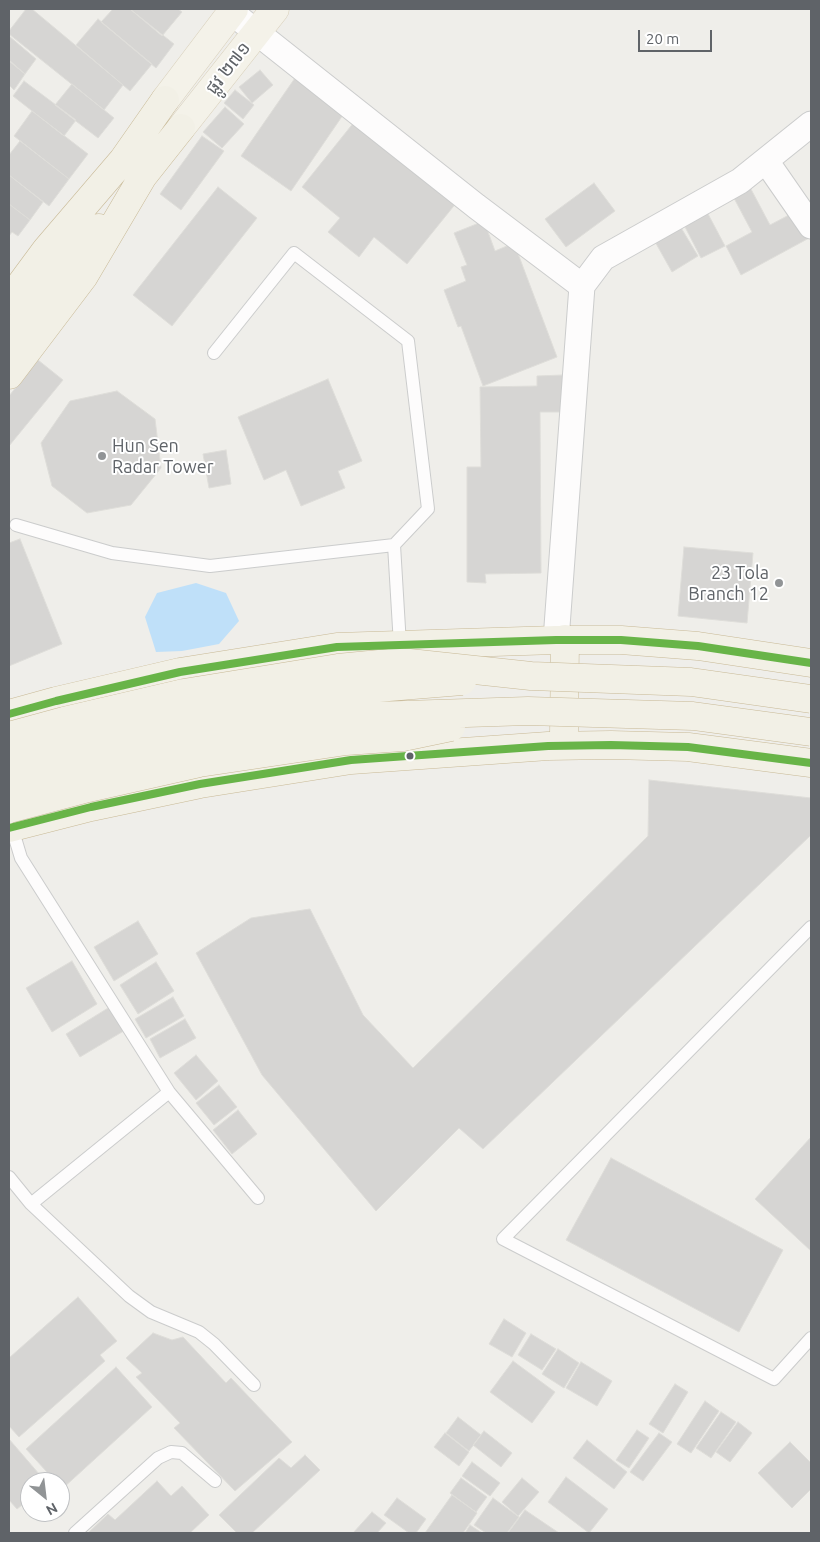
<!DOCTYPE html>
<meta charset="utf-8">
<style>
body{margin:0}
#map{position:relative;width:820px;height:1542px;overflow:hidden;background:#efeeea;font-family:Ubuntu,sans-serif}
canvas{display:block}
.frame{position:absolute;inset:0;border:10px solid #5f6368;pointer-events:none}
.north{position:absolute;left:20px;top:1472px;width:50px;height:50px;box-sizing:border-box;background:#fff;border:1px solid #bfc1c3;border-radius:50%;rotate:151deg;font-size:14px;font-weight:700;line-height:20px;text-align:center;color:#5f6368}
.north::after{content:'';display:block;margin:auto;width:18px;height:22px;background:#919496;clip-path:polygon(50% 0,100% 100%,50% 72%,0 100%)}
.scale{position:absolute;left:638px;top:30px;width:74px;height:22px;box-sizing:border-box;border:2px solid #5f6368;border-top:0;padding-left:6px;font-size:15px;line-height:18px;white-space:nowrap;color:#5f6368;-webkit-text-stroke:4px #fff;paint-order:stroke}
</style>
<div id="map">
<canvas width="820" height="1542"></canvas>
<div class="frame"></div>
<div class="north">N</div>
<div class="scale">20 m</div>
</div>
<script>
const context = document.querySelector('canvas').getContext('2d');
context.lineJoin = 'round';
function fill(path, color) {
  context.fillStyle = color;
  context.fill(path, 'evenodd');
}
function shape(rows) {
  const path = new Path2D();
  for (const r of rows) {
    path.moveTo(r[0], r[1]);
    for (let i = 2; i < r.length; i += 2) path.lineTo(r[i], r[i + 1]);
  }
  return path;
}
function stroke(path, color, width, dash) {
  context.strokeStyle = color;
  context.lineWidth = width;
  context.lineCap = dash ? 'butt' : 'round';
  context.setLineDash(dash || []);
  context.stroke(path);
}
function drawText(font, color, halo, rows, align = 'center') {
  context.font = font + ' Ubuntu,"Noto Sans Khmer",sans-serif';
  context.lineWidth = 4;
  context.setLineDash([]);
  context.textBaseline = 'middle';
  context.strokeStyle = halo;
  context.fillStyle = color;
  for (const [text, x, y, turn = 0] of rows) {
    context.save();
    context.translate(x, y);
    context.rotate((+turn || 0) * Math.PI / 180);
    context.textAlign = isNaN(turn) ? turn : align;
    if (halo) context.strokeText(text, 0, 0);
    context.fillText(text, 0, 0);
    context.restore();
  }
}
const water = shape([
 [196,583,226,593,239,621,219,644,182,651,156,652,145,617,157,593]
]);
const building = shape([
 [26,9,32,9,123,85,104,110,9,34,9,31,26,9],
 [113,9,130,9,174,44,156,68,101,22,113,9],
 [130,9,178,9,182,12,162,36,130,9],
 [98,19,152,64,130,91,76,45,98,19],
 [9,36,36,59,25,74,9,60,9,36],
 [9,61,25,74,14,90,9,85,9,61],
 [260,70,273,85,252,103,239,87,260,70],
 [295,78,345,112,291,191,241,156,295,78],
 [24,81,76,120,64,136,13,96,24,81],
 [72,84,114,118,98,138,55,105,72,84],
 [235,90,254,105,243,119,224,103,235,90],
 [225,107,244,124,222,148,203,132,225,107],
 [32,111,88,154,69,179,14,136,32,111],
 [355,121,457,202,407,264,374,237,359,257,328,232,340,218,302,187,355,121],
 [202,136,224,151,181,210,160,194,202,136],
 [20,141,69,179,49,206,9,175,9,155,20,141],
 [9,175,43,202,30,220,9,204,9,175],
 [744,176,770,225,789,215,811,237,741,275,726,246,752,232,727,185,744,176],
 [594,183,615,211,566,247,545,219,594,183],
 [218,187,257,218,172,326,133,295,218,187],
 [9,204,30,220,18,236,12,232,9,236,9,204],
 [707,212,725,246,701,258,683,223,707,212],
 [674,216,698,256,672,272,649,231,674,216],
 [484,221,495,251,514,243,557,357,483,386,461,326,458,327,444,290,466,281,461,267,467,265,454,233,484,221],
 [38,360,63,380,9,446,9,396,38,360],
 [563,375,564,412,540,412,541,573,485,574,486,583,467,582,467,467,481,467,480,387,537,386,537,376,563,375],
 [328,379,362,461,338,471,345,488,301,506,286,470,264,480,238,417,328,379],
 [117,391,155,419,161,468,131,505,87,513,52,486,41,443,70,401,117,391],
 [226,450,231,484,209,488,203,454,226,450],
 [20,539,62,644,9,666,9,543,20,539],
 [684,547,753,553,747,623,678,616,684,547],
 [649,780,811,798,811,835,483,1149,459,1128,376,1211,262,1075,196,953,251,918,310,909,363,1015,413,1068,648,836,649,780],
 [138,921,158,954,114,981,94,947,138,921],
 [72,961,97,1004,52,1032,26,988,72,961],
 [156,962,174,991,138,1014,120,985,156,962],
 [173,997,184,1016,146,1038,135,1019,173,997],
 [113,1005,127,1029,80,1057,66,1034,113,1005],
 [185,1019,196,1038,160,1058,150,1039,185,1019],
 [196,1055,218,1081,196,1100,174,1073,196,1055],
 [219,1085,237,1107,214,1125,196,1103,219,1085],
 [238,1110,257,1134,232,1154,213,1130,238,1110],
 [811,1137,811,1251,755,1199,811,1137],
 [611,1158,783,1250,739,1332,566,1240,611,1158],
 [78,1297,117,1341,100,1355,105,1361,19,1437,9,1426,9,1358,78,1297],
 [504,1319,526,1333,512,1357,489,1344,504,1319],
 [153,1333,172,1340,183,1337,226,1383,231,1378,292,1442,235,1491,174,1428,180,1423,136,1377,142,1373,126,1358,153,1333],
 [531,1334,556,1349,542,1370,518,1355,531,1334],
 [558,1349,579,1363,564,1388,542,1374,558,1349],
 [513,1361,555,1392,532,1423,490,1392,513,1361],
 [581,1362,612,1381,597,1406,566,1388,581,1362],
 [116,1367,152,1407,62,1489,60,1486,60,1482,56,1482,26,1449,116,1367],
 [675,1384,688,1392,663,1433,649,1424,675,1384],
 [705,1401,719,1411,691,1453,677,1444,705,1401],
 [721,1412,736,1422,711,1458,696,1448,721,1412],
 [458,1417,481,1435,469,1451,446,1433,458,1417],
 [738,1422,752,1433,730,1462,716,1452,738,1422],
 [637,1430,649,1438,629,1468,616,1460,637,1430],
 [484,1431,512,1453,501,1467,473,1445,484,1431],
 [445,1433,469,1452,459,1466,434,1447,445,1433],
 [659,1433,672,1442,643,1481,630,1472,659,1433],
 [9,1439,46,1482,30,1482,30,1499,17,1509,9,1500,9,1439],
 [587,1440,627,1472,614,1489,573,1458,587,1440],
 [790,1442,811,1463,811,1489,792,1508,758,1473,790,1442],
 [305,1455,320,1470,252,1533,237,1533,219,1515,279,1458,291,1468,305,1455],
 [472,1462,500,1483,490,1496,462,1476,472,1462],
 [566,1477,608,1509,589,1533,548,1502,566,1477],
 [461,1478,487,1497,476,1512,450,1493,461,1478],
 [522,1478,539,1492,518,1516,502,1502,522,1478],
 [157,1481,171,1496,182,1486,209,1515,190,1533,88,1533,108,1514,115,1520,157,1481],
 [452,1495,477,1513,463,1533,425,1533,452,1495],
 [397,1498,426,1519,416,1533,409,1533,384,1515,397,1498],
 [493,1498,519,1517,507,1533,486,1533,474,1525,493,1498],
 [525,1510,559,1533,508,1533,525,1510],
 [372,1512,386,1523,377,1533,353,1533,372,1512],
 [470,1525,482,1533,465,1533,470,1525]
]);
const service = shape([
 [214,353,294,253,408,341,428,509,394,545],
 [16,525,112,553,210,566,394,545,400,645],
 [12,828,21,858,169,1092,258,1198],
 [811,927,503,1239,774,1379,811,1338],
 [9,1177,31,1204,129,1296,151,1312,199,1332,214,1344,254,1385],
 [31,1204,169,1092],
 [75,1533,158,1458,171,1452,182,1453,215,1481]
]);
const minor = shape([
 [231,12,476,206,582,286,556,640],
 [766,161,811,226],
 [582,286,603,258,740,181,811,124]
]);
const primary = shape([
 [165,100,234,9],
 [181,128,275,9]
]);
const trunk = shape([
 [9,300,46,250,123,160,165,100],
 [9,339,64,265,99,228],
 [9,375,84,276,143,176,181,128],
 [9,714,56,701,180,672,337,647,556,640,621,640,698,646,811,663],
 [564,736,565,639],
 [9,828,91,807,200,784,351,760,548,746,611,745,688,747,811,763]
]);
const trunkBridge = shape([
 [9,736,64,721,184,693,338,668,400,662,531,676,691,682,811,699],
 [9,759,70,742,189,714,339,691,462,681],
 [9,786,80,767,195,740,343,717,528,711,693,716,811,732],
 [9,809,88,788,199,763,346,741,403,737,451,727]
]);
const bus1 = shape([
 [9,714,56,701,180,672,337,647,556,640,621,640,698,646,811,663],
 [9,828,91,807,200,784,351,760,548,746,611,745,688,747,811,763]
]);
const markers = [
 [102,456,5,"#919496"],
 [779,583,5,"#919496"],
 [410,756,4.5,"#5f6368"]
];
const streetNames = [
 ["ផ្លូវ ២៧១",228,68,-52]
];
const poiNames = [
 ["Hun Sen",112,446],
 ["Radar Tower",112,467],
 ["23 Tola",769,573,"right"],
 ["Branch 12",769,594,"right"]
];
fill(water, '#bfe0f9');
fill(building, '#d6d5d3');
stroke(building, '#deddd9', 1);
stroke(service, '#cbcccc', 14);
stroke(minor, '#cbcccc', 27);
stroke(primary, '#d7ceb8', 29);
stroke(trunk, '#c8b996', 29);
stroke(service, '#fdfcfc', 12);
stroke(minor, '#fdfcfc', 25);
stroke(primary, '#f4f2e9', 28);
stroke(trunk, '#f2f0e6', 28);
stroke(trunkBridge, '#c8b996', 29, []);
stroke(trunkBridge, '#f2f0e6', 28);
stroke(bus1, '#68b448', 8);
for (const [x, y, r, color] of markers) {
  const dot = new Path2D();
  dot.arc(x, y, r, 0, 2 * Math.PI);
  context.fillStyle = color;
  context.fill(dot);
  stroke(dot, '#fff', 2);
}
drawText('18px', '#5f6368', '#fff', streetNames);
drawText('18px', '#5f6368', '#fff', poiNames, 'left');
</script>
